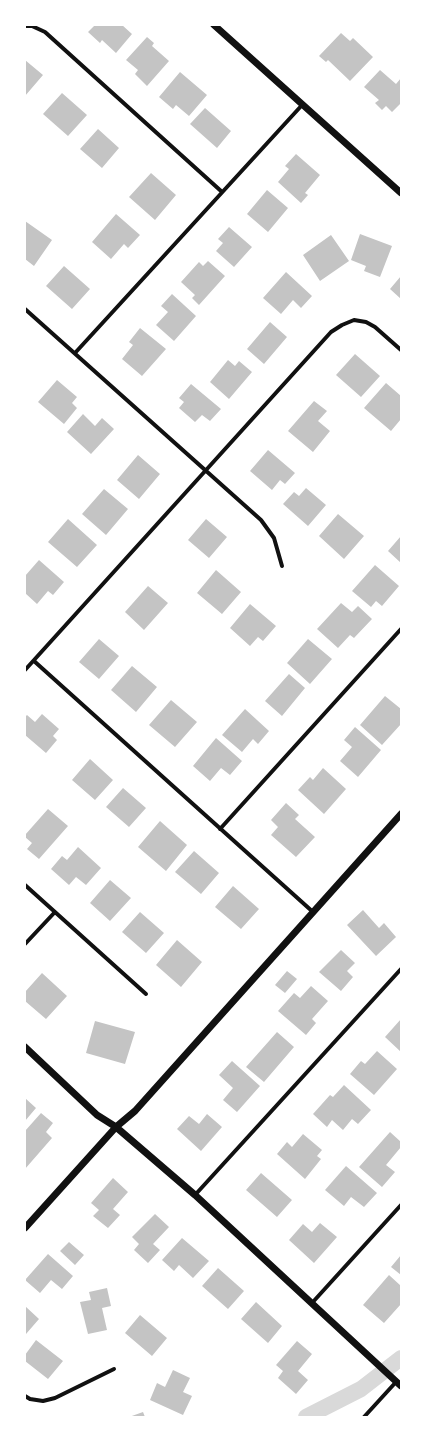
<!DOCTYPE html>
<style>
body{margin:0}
#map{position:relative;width:426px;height:1442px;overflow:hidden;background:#fff;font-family:Mulish,sans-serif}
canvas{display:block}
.frame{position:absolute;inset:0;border:26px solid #fff;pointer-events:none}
</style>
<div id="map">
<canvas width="426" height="1442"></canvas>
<div class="frame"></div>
</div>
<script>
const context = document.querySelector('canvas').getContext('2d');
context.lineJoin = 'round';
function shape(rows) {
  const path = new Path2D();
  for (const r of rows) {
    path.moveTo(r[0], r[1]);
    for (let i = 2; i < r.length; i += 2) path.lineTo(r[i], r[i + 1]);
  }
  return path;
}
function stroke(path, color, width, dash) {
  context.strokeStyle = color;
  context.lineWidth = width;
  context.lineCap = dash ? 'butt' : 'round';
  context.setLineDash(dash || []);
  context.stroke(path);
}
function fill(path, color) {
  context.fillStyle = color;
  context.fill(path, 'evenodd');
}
const canal = shape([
 [306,1417,361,1389,401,1358]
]);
const building = shape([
 [95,25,122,25,132,34,116,53,102,40,100,43,88,32],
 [341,33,350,41,353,38,373,57,350,81,328,60,326,62,319,56],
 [147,37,154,43,152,46,169,61,147,86,135,74,138,70,126,60],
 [25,60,43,75,25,96],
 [380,70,396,84,401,78,401,103,392,112,386,106,382,110,375,103,379,100,364,87],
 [180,72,207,95,189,116,176,105,173,109,159,97],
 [62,93,87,115,68,136,43,114],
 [205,108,231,131,217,148,190,124],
 [98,129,119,148,102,168,80,149],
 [296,154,320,175,305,193,308,195,301,203,278,182,289,169,285,166],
 [151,173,176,195,155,220,129,197],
 [267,190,288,208,268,232,247,214],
 [116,214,140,235,128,248,124,244,111,259,92,242],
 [25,221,52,240,34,266,25,259],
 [229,227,252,247,234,267,216,251,223,243,218,239],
 [360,234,392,246,380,277,364,271,366,266,351,260],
 [331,235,349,261,320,281,303,255],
 [208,261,225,276,199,305,192,298,195,295,181,282,199,262,203,266],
 [64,266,90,289,72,309,46,286],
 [286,272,312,296,301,308,293,300,281,314,263,298],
 [401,276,401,299,390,289],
 [172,294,196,316,174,341,156,325,168,312,161,306],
 [270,322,287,337,264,364,247,349],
 [140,328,166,349,142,376,122,359,133,345,129,342],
 [355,354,380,376,361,397,336,375],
 [228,360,235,366,239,361,252,372,229,399,210,382],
 [57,380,77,397,72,403,77,408,64,424,38,402],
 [386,383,401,396,401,419,391,431,364,408],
 [191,384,221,409,210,421,202,415,195,422,179,408,184,402,179,398],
 [314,401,327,411,318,421,330,431,313,452,288,431],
 [83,414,95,426,102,418,114,429,91,454,67,432],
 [268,450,295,473,285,484,280,480,272,490,250,471],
 [138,455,160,474,139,499,117,480],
 [306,488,326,505,308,526,283,504,294,492,299,496],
 [104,489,128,509,106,535,82,514],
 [338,514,364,536,344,559,319,536],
 [68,519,97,545,77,567,48,542],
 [206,519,227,537,209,558,188,540],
 [401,536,401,563,388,551],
 [39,560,64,582,53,595,48,591,37,604,25,593,25,576],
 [375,565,399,586,382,606,376,601,371,607,352,591],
 [216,570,241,592,222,614,197,593],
 [148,586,168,603,144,630,125,612],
 [341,603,352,612,358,606,372,619,354,638,350,635,338,648,317,629],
 [250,604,276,626,263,641,258,637,250,646,230,628],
 [99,639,119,656,99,679,79,662],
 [308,639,332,659,310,684,287,663],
 [132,666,157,687,136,712,111,690],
 [289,674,305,688,282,716,265,701],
 [385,696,401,709,401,724,382,745,360,725],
 [171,700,197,722,175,747,149,725],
 [245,709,269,731,258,744,253,739,242,752,222,735],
 [42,714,59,729,53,736,57,740,46,753,25,735,25,717,27,715,35,722],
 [355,727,381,750,358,777,340,761,352,747,344,740],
 [216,738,242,761,230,775,221,768,210,781,193,766],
 [90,759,113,780,95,800,72,780],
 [323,768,346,789,324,814,298,790,310,777,313,780],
 [123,788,146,808,129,827,106,807],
 [286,803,299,815,295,819,315,837,296,857,271,835,278,827,271,820],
 [48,809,68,826,39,859,27,849,32,843,25,837,25,835],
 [160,821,187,845,166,871,138,847],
 [78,847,101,868,86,885,76,877,69,885,51,869,62,856,67,860],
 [194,851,219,873,201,894,175,872],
 [110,880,131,898,110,921,90,903],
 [233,886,259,909,241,929,215,907],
 [363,910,379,928,384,923,396,937,376,956,347,925],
 [140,912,164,933,146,953,122,932],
 [177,940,202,962,181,987,156,965],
 [341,950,355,963,347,971,353,977,341,991,319,972],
 [287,971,297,979,285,993,275,985],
 [42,973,67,996,46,1019,25,1001,25,992],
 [311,986,328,1001,312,1019,316,1023,306,1035,278,1011,294,993,300,998],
 [401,1019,401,1052,385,1037],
 [95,1021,135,1032,125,1064,86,1053],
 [277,1032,294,1047,264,1082,246,1067],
 [377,1051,397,1069,374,1095,350,1074,361,1061,365,1064],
 [232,1061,260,1086,237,1112,223,1100,233,1088,219,1075],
 [344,1085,371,1110,358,1124,352,1119,343,1130,332,1120,327,1127,313,1114,330,1095,333,1097],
 [25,1098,36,1108,25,1121],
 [41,1113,53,1123,46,1132,52,1138,25,1169,25,1131],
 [207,1114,222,1127,201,1151,177,1129,189,1116,199,1124],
 [390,1132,401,1142,401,1147,386,1165,395,1172,382,1187,359,1167],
 [303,1134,322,1150,317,1156,321,1159,305,1179,277,1154,287,1142,292,1147],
 [346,1166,377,1193,364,1207,351,1197,344,1206,325,1190],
 [261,1173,292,1200,277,1217,246,1190],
 [113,1178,128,1192,113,1209,120,1215,108,1228,93,1216,99,1210,91,1203],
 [155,1214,169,1227,153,1244,160,1250,148,1263,134,1250,139,1244,132,1237],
 [320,1223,337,1237,314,1263,289,1240,303,1224,312,1232],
 [182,1238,209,1261,193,1278,179,1265,174,1271,162,1260],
 [69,1242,84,1255,75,1265,60,1251],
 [48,1254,73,1276,62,1289,51,1280,40,1293,25,1280],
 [401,1255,401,1275,391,1267],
 [218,1268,244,1291,228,1309,202,1286],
 [389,1275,401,1286,401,1304,384,1323,363,1305],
 [107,1288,111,1306,102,1308,107,1330,88,1334,80,1302,91,1300,89,1292],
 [256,1302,282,1326,268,1343,241,1319],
 [25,1306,39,1319,26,1334,25,1333],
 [140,1315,167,1338,152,1356,125,1333],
 [36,1340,63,1361,48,1379,25,1361,25,1355],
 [297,1341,312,1354,298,1371,308,1380,296,1394,278,1378,283,1371,276,1365],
 [173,1370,190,1378,183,1392,192,1396,183,1415,150,1400,157,1383,165,1387],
 [143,1412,145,1417,129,1417]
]);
const minor = shape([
 [25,26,32,26,45,32,221,191],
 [25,309,261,520,274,538,282,566],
 [75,353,303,104],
 [34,661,313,912],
 [25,670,331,332,342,325,354,320,366,322,375,327,401,350],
 [220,829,401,629],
 [25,885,146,994],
 [25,944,55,912],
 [195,1195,401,969],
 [312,1303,401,1205],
 [25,1396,30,1399,43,1401,55,1398,114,1369],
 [364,1417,396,1382]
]);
const tertiary = shape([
 [214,25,401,193],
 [25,1047,97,1115,116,1127,195,1195,401,1386],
 [25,1228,116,1127,135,1111,401,814]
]);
stroke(canal, '#d9d9d9', 16);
fill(building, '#c4c4c4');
stroke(minor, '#111', 4);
stroke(tertiary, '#111', 7);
</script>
